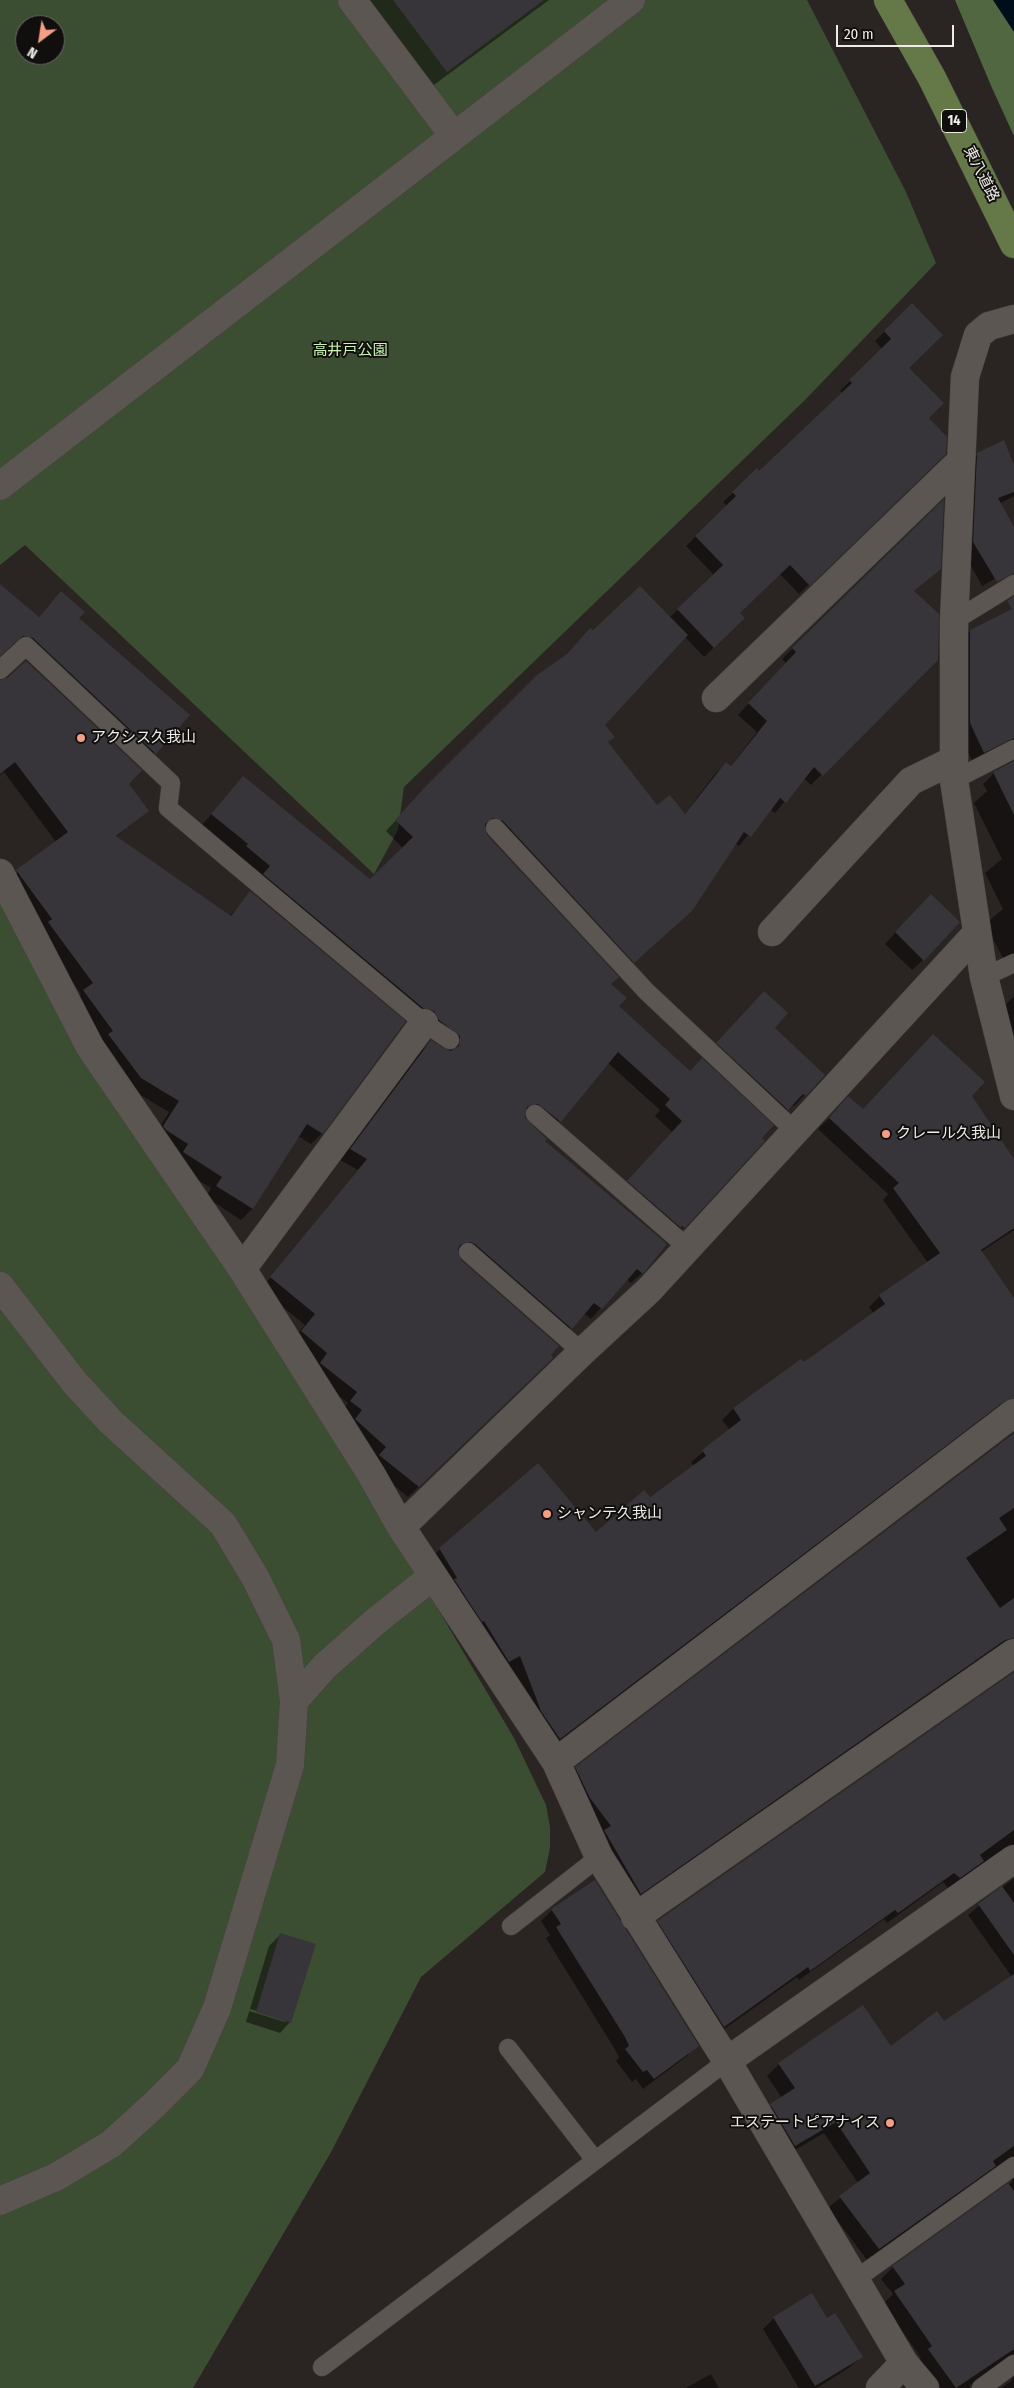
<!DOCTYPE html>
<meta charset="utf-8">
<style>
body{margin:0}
#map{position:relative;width:1014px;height:2388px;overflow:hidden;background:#2a2522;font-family:"Fira Sans Condensed",sans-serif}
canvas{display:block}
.north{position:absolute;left:15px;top:15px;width:50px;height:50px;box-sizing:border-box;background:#110f0d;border:1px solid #696765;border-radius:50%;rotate:211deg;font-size:14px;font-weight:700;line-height:20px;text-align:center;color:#eeebe8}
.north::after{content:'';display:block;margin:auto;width:18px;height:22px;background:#f49e88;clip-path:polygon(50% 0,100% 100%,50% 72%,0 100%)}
.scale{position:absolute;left:836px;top:25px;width:118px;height:22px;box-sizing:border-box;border:2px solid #eeebe8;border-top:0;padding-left:6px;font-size:15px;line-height:18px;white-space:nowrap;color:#eeebe8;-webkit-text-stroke:4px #110f0d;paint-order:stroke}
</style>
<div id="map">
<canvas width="1014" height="2388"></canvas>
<div class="north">N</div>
<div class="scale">20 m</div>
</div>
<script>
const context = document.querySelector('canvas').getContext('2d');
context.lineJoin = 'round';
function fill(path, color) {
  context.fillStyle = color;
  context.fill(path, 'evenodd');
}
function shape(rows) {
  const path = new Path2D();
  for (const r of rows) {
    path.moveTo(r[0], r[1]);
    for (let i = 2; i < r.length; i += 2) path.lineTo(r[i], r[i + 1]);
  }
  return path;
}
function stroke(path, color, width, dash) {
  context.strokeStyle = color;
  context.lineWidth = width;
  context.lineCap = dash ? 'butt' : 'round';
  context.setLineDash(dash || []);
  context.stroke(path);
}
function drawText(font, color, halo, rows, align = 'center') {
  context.font = font + ' "Fira Sans Condensed","Noto Sans JP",sans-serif';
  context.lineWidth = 4;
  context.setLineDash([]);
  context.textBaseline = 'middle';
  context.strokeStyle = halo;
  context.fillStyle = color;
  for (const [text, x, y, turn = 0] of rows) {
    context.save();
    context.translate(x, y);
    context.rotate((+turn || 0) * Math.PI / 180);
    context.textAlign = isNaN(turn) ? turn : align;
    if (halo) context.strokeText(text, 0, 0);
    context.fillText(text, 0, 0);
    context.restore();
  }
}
const green = shape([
 [0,0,807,0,906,192,936,263,806,399,404,787,398,830,374,874,25,545,0,565],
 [25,25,55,25,55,55,25,55],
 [0,898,366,1487,514,1738,546,1805,550,1827,550,1848,545,1872,421,1977,330,2154,193,2388,0,2388]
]);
const forest = shape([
 [955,0,1014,0,1014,136,992,88]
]);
const water = shape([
 [993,0,1014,0,1014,32]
]);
const shadow = shape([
 [359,0,549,0,427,90],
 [912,304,908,368,927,418,945,453,799,594,780,574,739,613,744,618,704,657,685,637,604,725,613,737,607,743,657,807,684,815,715,774,726,764,730,767,757,732,738,715,786,663,782,659,942,502,939,569,913,592,937,659,811,785,804,778,775,813,770,809,739,846,735,843,679,922,623,972,492,831,485,829,486,836,610,984,617,1007,763,1141,673,1238,618,1192,673,1133,655,1116,660,1110,608,1063,549,1132,525,1114,524,1118,544,1141,642,1273,631,1283,626,1279,591,1319,583,1313,561,1339,464,1254,456,1251,460,1261,552,1358,408,1497,370,1466,341,1412,348,1403,310,1374,291,1342,305,1325,261,1289,358,1170,340,1160,420,1052,431,1042,449,1052,450,1046,236,857,238,855,202,825,243,778,371,881,404,849,386,831,417,797,593,632,669,618,714,575,686,546,727,506,723,502,733,493,759,472,843,394,840,391,882,349,875,341],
 [978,454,1014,469,1014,496,999,504,1014,530,1014,568,982,586,964,553,967,465],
 [0,586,38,618,51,603,77,618,188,715,144,764,18,646,6,649,0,655],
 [1014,610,1014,760,1009,751,973,762,959,735,959,642,970,631],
 [26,662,147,811,116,837,229,917,250,893,322,1133,311,1144,298,1136,252,1209,241,1220,206,1197,211,1188,172,1164,153,1138,169,1112,130,1089,73,1002,81,994,38,934,6,882,56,842,4,772,0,775,0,681,2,682],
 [1014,761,1014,979,1013,969,1006,964,985,924,1003,909,985,873,1002,859,974,803,987,791,983,784,994,773],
 [920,906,923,960,912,970,885,944],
 [1014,996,1014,1048,1003,1007],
 [753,1003,773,1028,824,1075,794,1106,792,1104,777,1120,707,1054],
 [970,1096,1014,1190,1014,1230,981,1252,1014,1300,1014,1388,996,1410,548,1749,429,1560,440,1549,596,1534,694,1466,691,1462,730,1430,722,1420,733,1409,801,1361,803,1364,874,1314,869,1307,880,1296,928,1263,883,1200,888,1194,818,1129,838,1109,863,1111],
 [1014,1433,1014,1653,1002,1647,993,1650,630,1903,566,1778,576,1768],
 [1014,1674,1014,1858,1001,1854,948,1888,943,1882,887,1923,884,1919,799,1980,797,1977,713,2037,648,1932,658,1921],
 [1014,1878,1014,2388,1001,2388,1011,2381,1013,2376,1011,2369,1001,2365,970,2385,970,2388,936,2388,917,2361,921,2358,883,2304,893,2294,881,2279,893,2267,1012,2182,1011,2172,1006,2168,995,2169,867,2260,828,2208,858,2183,824,2133,783,2157,759,2116,782,2098,767,2076,779,2064,890,2048,944,2023,1012,1977,968,1915],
 [552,1910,697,2045,687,2056,643,2089,636,2079,632,2082,616,2061,619,2057,614,2048,546,1938,550,1935,541,1921],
 [280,1935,290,2022,280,2033,246,2022,269,1946],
 [250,2009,285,2019,285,2022,249,2011],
 [811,2295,826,2319,861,2357,850,2367,817,2388,799,2388,763,2329,774,2318],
 [711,2374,719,2388,686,2388]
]);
const building = shape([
 [393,0,544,0,447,72],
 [912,303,943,335,909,368,944,403,929,418,947,437,946,454,810,586,790,565,740,613,745,618,714,648,677,609,723,565,695,536,736,496,732,492,757,468,759,471,852,383,849,380,891,339,884,331],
 [1004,440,1014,465,1014,492,998,498,1014,527,1014,573,997,582,973,542,977,453],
 [944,499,941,569,914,591,939,614,938,660,823,776,814,767,786,803,780,798,751,837,744,832,692,911,634,963,503,821,493,818,485,824,487,835,619,977,611,984,627,998,619,1006,690,1071,702,1058,774,1125,762,1138,765,1141,685,1228,682,1226,681,1228,627,1181,682,1121,665,1105,670,1099,618,1052,561,1122,538,1104,527,1107,525,1118,547,1139,545,1141,667,1244,643,1274,637,1269,602,1309,594,1303,572,1329,475,1244,470,1242,460,1245,458,1250,461,1260,559,1346,551,1355,553,1358,419,1487,379,1455,386,1447,355,1419,362,1410,350,1401,357,1392,320,1363,327,1353,301,1331,315,1314,270,1277,367,1159,350,1149,431,1040,450,1051,459,1046,460,1036,439,1020,434,1011,423,1008,263,874,270,866,246,846,248,844,211,814,243,776,370,879,413,837,395,820,427,785,537,675,567,654,590,628,593,630,640,586,688,635,605,725,615,737,608,742,657,805,670,795,685,814,726,762,731,766,767,721,748,703,796,652,792,648],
 [0,584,39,617,61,591,85,612,79,618,190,715,156,754,33,638,23,636,0,656],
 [1014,596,1014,738,984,753,970,723,970,630,1012,609,1007,601],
 [26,661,142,770,129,784,149,811,116,836,231,916,250,891,406,1021,323,1134,307,1124,253,1209,216,1186,222,1177,183,1152,188,1144,166,1130,163,1126,179,1101,141,1078,108,1034,113,1031,83,990,93,983,48,922,52,919,16,870,68,832,15,762,0,774,0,680,7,678],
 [1014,761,1014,815,993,772],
 [931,894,960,922,924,961,895,932],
 [764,991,788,1013,775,1028,825,1075,806,1096,803,1094,788,1110,716,1043],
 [933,1034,985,1082,972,1096,1014,1159,1014,1228,981,1250,1014,1298,1014,1398,1005,1401,560,1739,541,1711,520,1656,509,1662,484,1621,482,1622,454,1579,457,1578,439,1548,538,1463,596,1532,644,1490,650,1497,706,1456,702,1450,741,1420,733,1408,801,1359,804,1362,885,1304,879,1295,940,1253,893,1188,899,1183,829,1118,848,1096,863,1109],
 [1014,1433,1014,1508,999,1518,1007,1530,966,1558,1000,1608,1014,1598,1014,1638,1005,1640,641,1894,604,1830,611,1826,590,1798,575,1767],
 [1014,1672,1014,1830,980,1855,984,1861,960,1878,954,1873,898,1913,895,1910,810,1971,808,1967,724,2027,657,1921],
 [595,1880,699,2046,654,2079,647,2070,643,2072,625,2049,629,2046,625,2037,556,1927,561,1924,551,1909],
 [1002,1886,1014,1903,1014,1955,978,1904],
 [280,1933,316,1944,291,2023,256,2012],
 [1014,1974,1014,2146,993,2161,996,2166,879,2249,839,2196,870,2173,836,2122,795,2146,770,2104,795,2088,778,2063,863,2005,891,2046,937,2011,944,2021],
 [1008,2183,1014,2191,1014,2349,956,2388,928,2349,932,2346,894,2291,905,2284,892,2266],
 [812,2293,827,2318,835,2313,863,2357,815,2386,773,2317]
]);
const lane = shape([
 [954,621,1014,584],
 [0,670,26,646,171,783,168,808,424,1023,450,1040],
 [954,780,1014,749],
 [495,828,647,992,795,1131],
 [984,977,1014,963],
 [535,1114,688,1248],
 [468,1252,582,1352],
 [511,1926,599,1857],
 [508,2048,595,2160],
 [856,2279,1014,2166],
 [322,2367,727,2061],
 [981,2388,1014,2364]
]);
const street = shape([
 [352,0,454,136],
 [1014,319,989,326,978,335,965,377,954,621,954,780,984,977,1014,1096],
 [0,486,631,0],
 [716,698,961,461],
 [0,873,90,1047,242,1269,371,1474,401,1527,556,1762,599,1857,727,2061,904,2363,925,2388],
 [772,932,911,781,954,760],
 [242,1269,424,1023],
 [0,1286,75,1383,111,1422,223,1524,255,1577,286,1640,294,1701,290,1765,217,2008,190,2069,153,2106,111,2144,56,2177,0,2201],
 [401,1527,582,1352,649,1290,977,933],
 [294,1701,325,1666,376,1621,433,1576],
 [556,1762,1014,1413],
 [635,1917,1014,1653],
 [727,2061,1014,1859],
 [880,2388,904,2363]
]);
const primary = shape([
 [888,0,932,78,1014,244]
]);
const markers = [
 [81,738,5,"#f49e88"],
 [886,1134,5,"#f49e88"],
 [547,1514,5,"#f49e88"],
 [890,2123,5,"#f49e88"]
];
const shields = [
 [954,121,25]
];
const shieldNames = [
 ["14",954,121]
];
const streetNames = [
 ["東八道路",981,174,63]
];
const parkNames = [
 ["高井戸公園",350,351]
];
const poiNames = [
 ["アクシス久我山",91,738],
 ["クレール久我山",896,1134],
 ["シャンテ久我山",557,1514],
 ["エステートピアナイス",880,2123,"right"]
];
fill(green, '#3c4e31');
fill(forest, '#506741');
fill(water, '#000e1b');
fill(shadow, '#0007');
fill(building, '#37353a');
stroke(lane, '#484340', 19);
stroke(street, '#484340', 29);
stroke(primary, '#484340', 29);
stroke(lane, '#5c5652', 18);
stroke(street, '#5c5652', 28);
stroke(primary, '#657948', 28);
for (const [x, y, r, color] of markers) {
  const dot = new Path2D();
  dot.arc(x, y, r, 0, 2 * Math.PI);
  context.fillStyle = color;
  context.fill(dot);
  stroke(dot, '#110f0d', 2);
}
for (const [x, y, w] of shields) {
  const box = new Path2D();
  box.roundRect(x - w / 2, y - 11.5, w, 23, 4);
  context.fillStyle = '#110f0d';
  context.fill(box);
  stroke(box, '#eeebe8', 1);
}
drawText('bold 14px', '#eeebe8', null, shieldNames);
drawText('15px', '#eeebe8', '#110f0d', streetNames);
drawText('15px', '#caf3b3', '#110f0d', parkNames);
drawText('15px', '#eeebe8', '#110f0d', poiNames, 'left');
</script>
